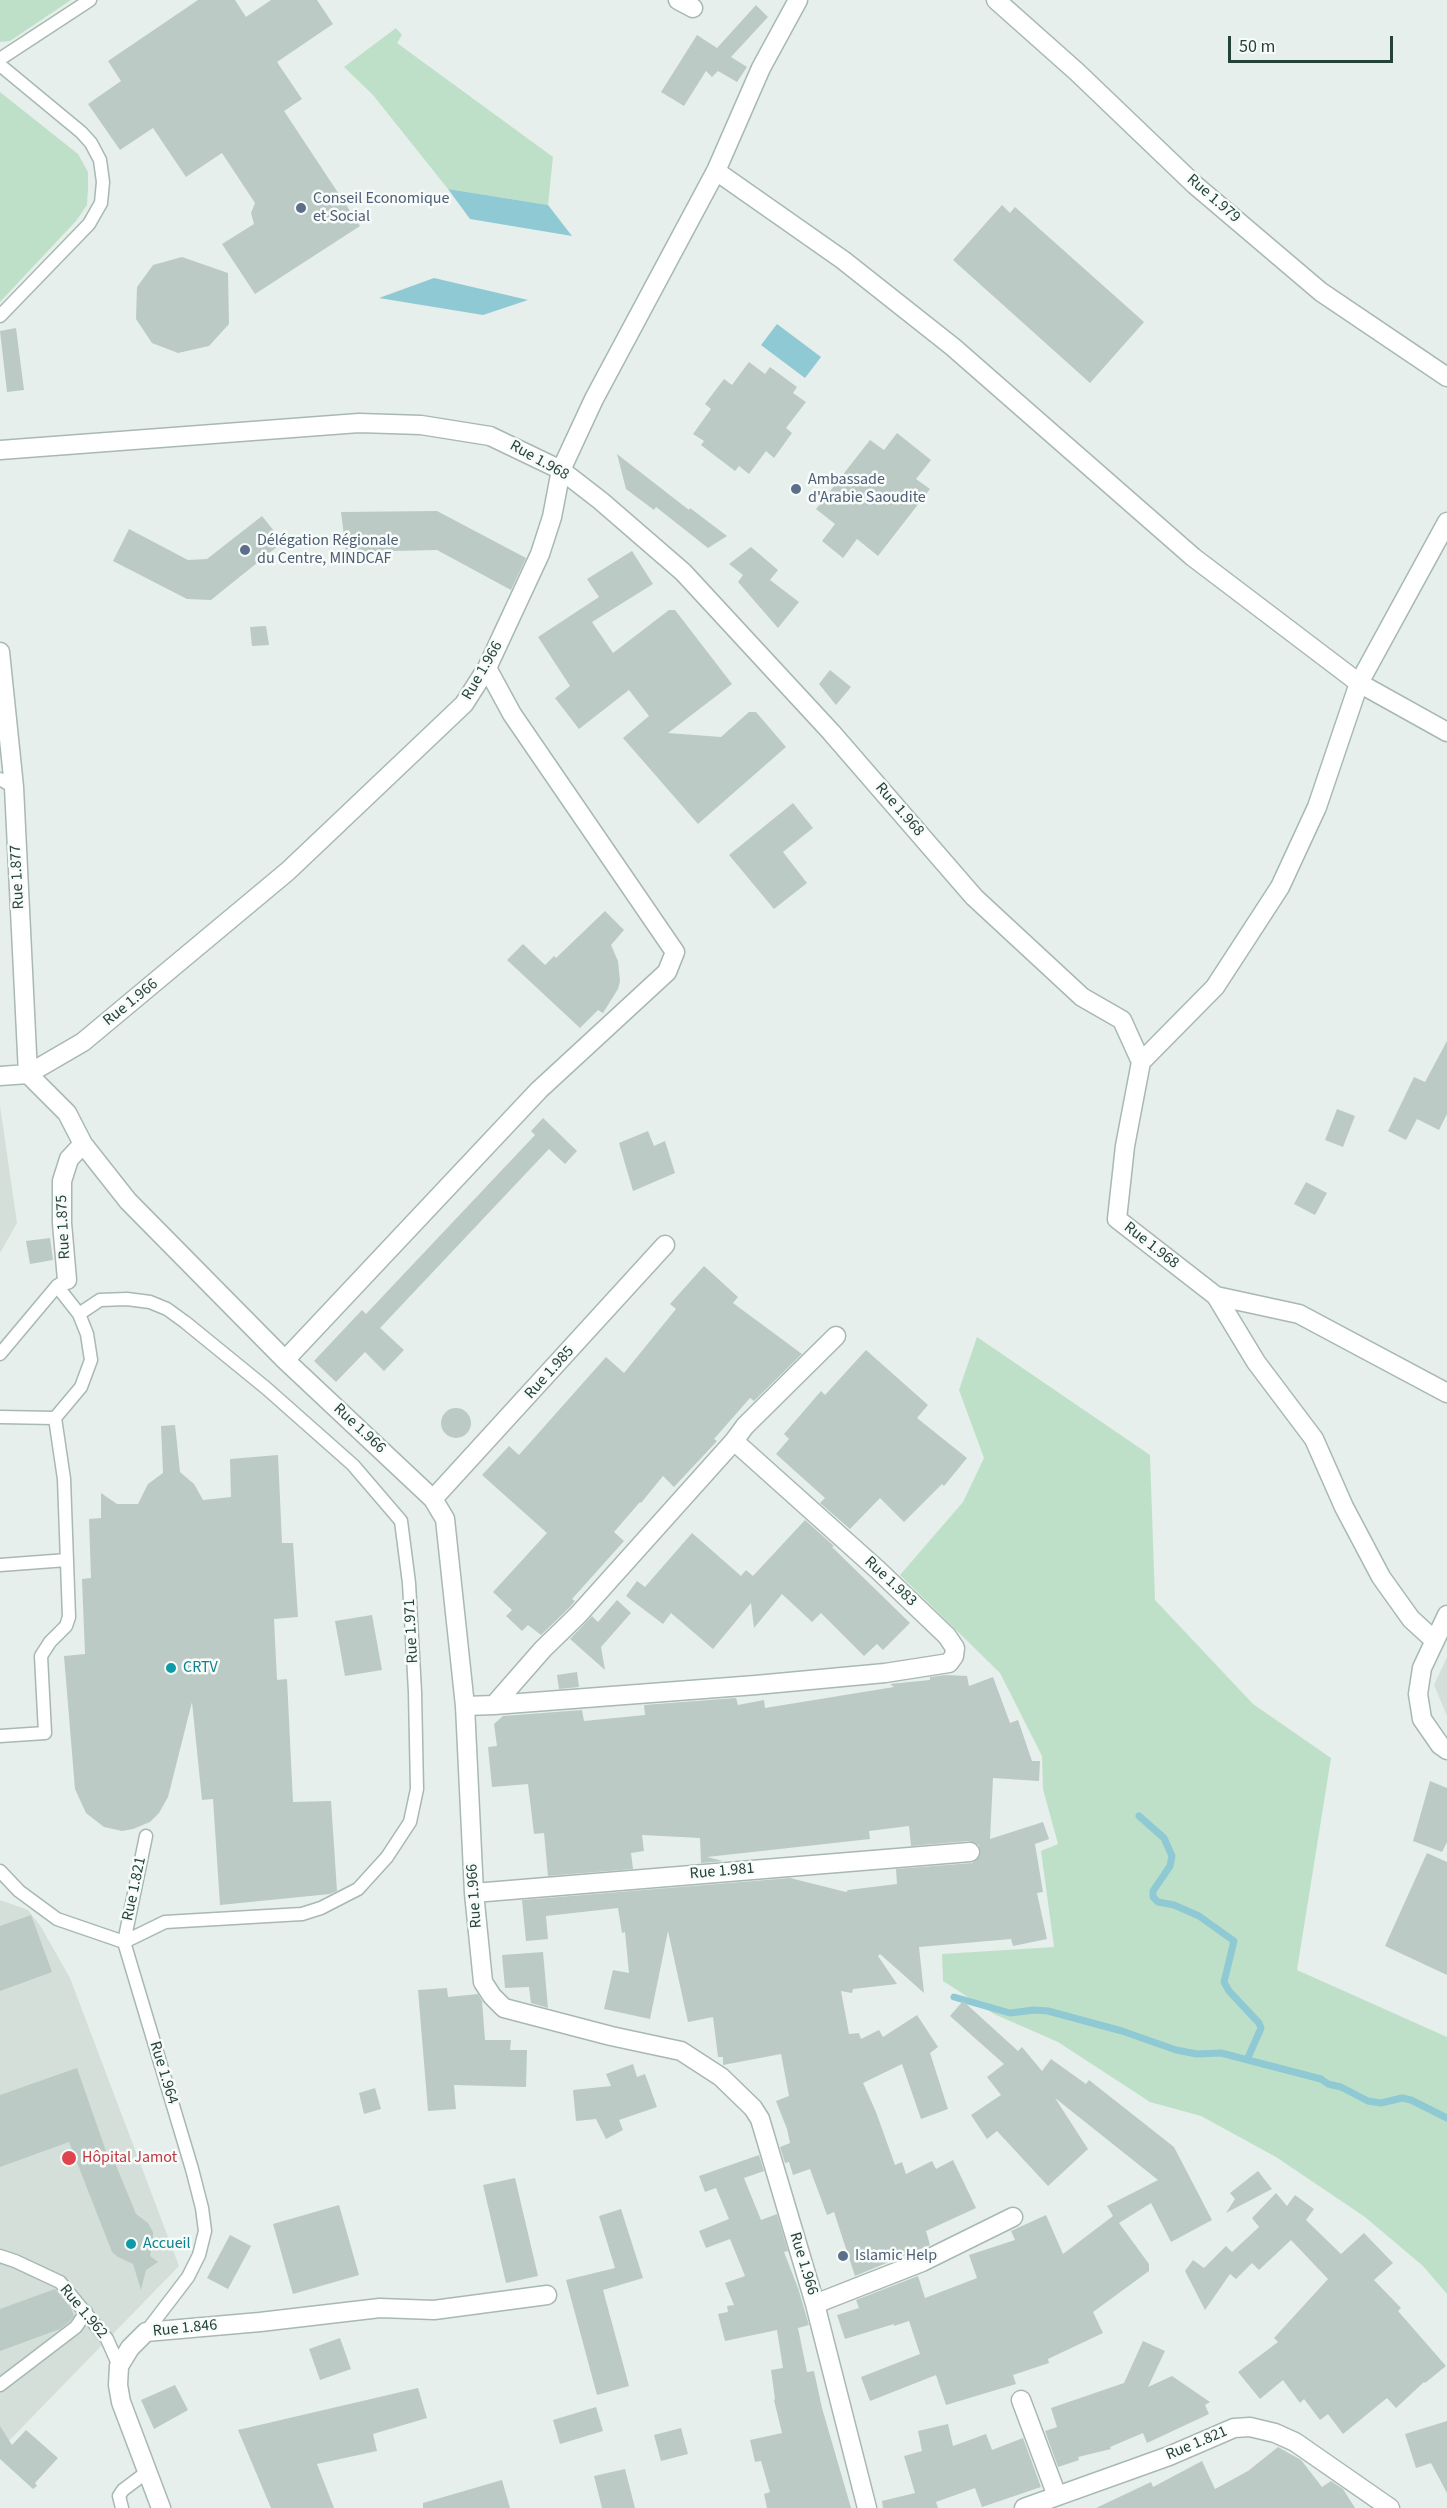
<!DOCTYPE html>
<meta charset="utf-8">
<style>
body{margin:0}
#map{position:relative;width:1447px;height:2508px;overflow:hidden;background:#e6efeb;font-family:"Source Sans 3",sans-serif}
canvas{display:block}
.scale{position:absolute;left:1228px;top:36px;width:165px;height:27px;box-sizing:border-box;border:3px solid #24423a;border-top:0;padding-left:8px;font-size:18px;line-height:21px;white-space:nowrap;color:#24423a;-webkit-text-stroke:4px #f7fbf9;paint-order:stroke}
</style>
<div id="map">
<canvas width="1447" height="2508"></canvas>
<div class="scale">50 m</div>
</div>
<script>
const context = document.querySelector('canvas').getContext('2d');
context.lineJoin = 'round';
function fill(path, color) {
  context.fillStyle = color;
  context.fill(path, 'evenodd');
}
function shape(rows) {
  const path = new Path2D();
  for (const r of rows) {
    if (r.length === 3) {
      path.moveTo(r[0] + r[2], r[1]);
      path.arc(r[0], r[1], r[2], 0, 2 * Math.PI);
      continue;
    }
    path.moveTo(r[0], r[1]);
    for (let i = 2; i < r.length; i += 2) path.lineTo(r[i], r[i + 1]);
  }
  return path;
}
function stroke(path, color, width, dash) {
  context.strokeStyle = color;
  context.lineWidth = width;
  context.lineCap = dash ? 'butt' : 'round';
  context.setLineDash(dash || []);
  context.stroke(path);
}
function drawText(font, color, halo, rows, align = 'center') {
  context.font = font + ' "Source Sans 3",sans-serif';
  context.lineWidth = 5;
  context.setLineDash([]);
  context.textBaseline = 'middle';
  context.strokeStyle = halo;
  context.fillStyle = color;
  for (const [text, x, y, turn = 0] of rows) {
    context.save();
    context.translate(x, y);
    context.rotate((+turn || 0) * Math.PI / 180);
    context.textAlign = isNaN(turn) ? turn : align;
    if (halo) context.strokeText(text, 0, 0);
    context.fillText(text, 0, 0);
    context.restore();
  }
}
const built = shape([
 [0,1106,17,1223,0,1253],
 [1447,1657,1447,1716,1434,1685],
 [0,1900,28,1910,41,1927,70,1978,179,2266,0,2450]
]);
const green = shape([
 [0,0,71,0,10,41,0,42],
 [396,28,402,35,397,43,553,157,548,205,448,189,373,95,344,67],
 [0,92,78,154,88,172,88,189,87,205,76,221,0,302],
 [977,1337,1150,1455,1155,1600,1253,1704,1331,1758,1297,1970,1447,2037,1447,2294,1423,2266,1365,2217,1276,2157,1201,2116,1150,2102,1058,2042,994,2014,943,1981,942,1954,1054,1947,1041,1851,1058,1844,1043,1789,1042,1756,1000,1673,900,1575,963,1502,984,1458,959,1390]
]);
const water = shape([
 [448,189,548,205,572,236,470,219],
 [434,278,528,300,483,315,379,298],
 [777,324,821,357,805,378,761,345]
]);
const stream = shape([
 [1139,1816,1164,1838,1172,1856,1170,1866,1153,1891,1153,1897,1158,1902,1174,1905,1199,1916,1234,1941,1224,1982,1229,1991,1259,2023,1261,2028,1247,2060],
 [954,1997,1010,2013,1034,2010,1048,2011,1122,2031,1176,2050,1197,2054,1221,2053,1321,2079,1328,2084,1341,2087,1368,2101,1381,2103,1402,2098,1411,2100,1447,2118]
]);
const building = shape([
 [198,0,235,0,246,17,271,0,317,0,333,24,277,62,302,99,284,111,360,226,255,294,222,244,254,224,251,213,255,203,222,153,186,177,153,128,120,150,88,104,121,81,108,61],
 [756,5,768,17,731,57,747,67,737,82,718,71,712,77,706,71,684,106,661,92,697,35,717,48],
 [1002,205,1010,213,1015,207,1144,322,1090,383,953,260],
 [182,257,228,273,229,324,209,346,178,353,152,343,136,319,137,287,153,265],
 [16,328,24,390,7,392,0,331],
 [749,362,765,374,770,367,797,387,793,393,806,402,786,428,792,433,774,458,766,451,749,474,739,466,735,471,701,445,704,441,693,434,711,409,705,404,724,379,732,385],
 [897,433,931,460,916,479,930,489,878,556,857,539,843,558,822,541,835,524,816,509,870,440,884,450],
 [617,454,689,510,690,508,727,536,708,548,656,507,654,510,626,489],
 [437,511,526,558,511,590,437,550,346,552,341,512],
 [262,516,283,542,211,600,187,599,113,561,129,529,188,560,207,559],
 [751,547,778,570,770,580,799,602,778,628,738,582,743,575,729,564],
 [632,551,653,584,592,622,613,653,669,610,675,610,732,684,668,733,721,737,749,712,756,712,786,747,698,824,623,738,649,716,629,690,579,729,555,698,570,686,538,637,599,597,587,579],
 [266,626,269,645,252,646,250,627],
 [830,670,851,687,836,705,819,684],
 [793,803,813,828,783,852,807,883,774,909,729,855],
 [605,911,624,930,611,945,618,961,620,981,618,989,603,1013,598,1010,580,1028,507,960,523,944,545,965,554,956,556,958],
 [1447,1041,1447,1114,1439,1130,1417,1119,1406,1140,1388,1131,1414,1077,1425,1082],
 [1337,1109,1355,1116,1343,1147,1325,1140],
 [543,1118,577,1151,565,1164,549,1149,380,1328,404,1350,384,1371,365,1352,336,1382,314,1361,362,1310,366,1314,535,1135,531,1131],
 [648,1131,654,1146,665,1141,675,1173,633,1191,619,1143],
 [1306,1182,1327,1193,1315,1215,1294,1204],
 [50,1238,53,1260,30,1264,26,1241],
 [704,1266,738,1297,733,1303,802,1354,754,1401,750,1398,714,1439,717,1441,674,1487,663,1476,641,1503,640,1502,614,1532,624,1541,572,1599,575,1601,570,1607,541,1635,528,1625,522,1631,506,1616,512,1610,493,1592,547,1533,482,1475,509,1446,519,1455,606,1357,624,1373,676,1309,670,1304],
 [866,1350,928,1405,917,1418,967,1458,944,1486,942,1484,904,1522,880,1498,850,1529,820,1503,825,1498,776,1454,789,1439,784,1434,821,1391,825,1395],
 [456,1423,15],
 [175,1425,180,1472,194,1484,203,1500,231,1497,230,1459,278,1455,282,1543,293,1543,298,1617,274,1619,277,1680,287,1679,293,1802,331,1801,337,1891,330,1894,220,1905,213,1799,202,1800,192,1702,168,1797,159,1813,150,1822,133,1829,122,1831,104,1827,86,1813,75,1789,64,1656,85,1654,82,1579,91,1578,89,1519,101,1518,101,1493,117,1504,138,1504,148,1484,163,1473,161,1426],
 [805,1520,834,1546,832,1547,910,1623,883,1650,877,1644,864,1656,821,1613,812,1622,782,1594,754,1628,751,1603,713,1649,671,1613,663,1624,626,1596,637,1581,645,1587,692,1533,741,1576,746,1570,753,1576],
 [617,1600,631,1613,601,1647,605,1670,570,1639,592,1616,598,1622],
 [372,1615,382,1670,345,1676,335,1621],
 [577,1672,579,1687,559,1689,557,1675],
 [946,1675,967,1676,969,1686,993,1677,1010,1723,1018,1720,1032,1761,1040,1761,1039,1781,993,1778,990,1839,1043,1822,1049,1839,1035,1844,1043,1892,1037,1893,1047,1939,1013,1946,1011,1939,919,1947,924,1993,880,1954,878,1956,897,1984,853,1989,852,1993,841,1991,849,2034,859,2033,861,2039,879,2030,883,2037,917,2015,938,2047,930,2053,948,2109,921,2119,902,2064,863,2083,876,2112,895,2165,902,2162,906,2174,932,2161,936,2169,953,2160,976,2208,926,2231,930,2245,855,2276,834,2212,827,2215,810,2169,793,2175,789,2162,785,2163,780,2147,790,2143,787,2129,776,2101,789,2096,781,2054,723,2065,723,2057,718,2057,713,2017,688,2022,668,1931,650,2019,604,2009,613,1970,629,1973,625,1932,622,1933,618,1908,546,1916,548,1939,526,1941,522,1900,790,1878,846,1892,848,1890,897,1884,896,1869,972,1863,980,1856,979,1845,969,1841,911,1846,909,1826,869,1831,870,1839,707,1857,723,1861,701,1863,700,1838,642,1835,644,1851,631,1853,633,1869,548,1876,544,1833,534,1834,528,1784,492,1787,488,1747,497,1746,494,1724,503,1716,582,1710,584,1721,645,1715,644,1705,736,1698,738,1705,764,1700,765,1708,894,1687,890,1684,930,1680,930,1677],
 [1430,1781,1447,1788,1447,1842,1442,1852,1413,1841],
 [1427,1853,1447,1862,1447,1975,1385,1946],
 [31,1915,52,1972,0,1991,0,1926],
 [543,1952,548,2008,531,2003,529,1987,505,1988,502,1955],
 [447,1988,448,1997,478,1994,482,2001,485,2040,511,2040,510,2050,527,2050,526,2087,454,2085,456,2109,428,2111,418,1990],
 [963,2001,1018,2051,1022,2047,1042,2071,1051,2059,1086,2084,1089,2080,1174,2147,1212,2220,1171,2242,1151,2203,1119,2223,1149,2264,1149,2271,1093,2312,1103,2333,1048,2359,1049,2363,1013,2375,1016,2384,946,2405,936,2375,870,2401,861,2377,920,2354,909,2321,894,2326,894,2324,845,2339,837,2315,859,2308,856,2300,918,2276,925,2298,977,2278,969,2255,1015,2240,1011,2231,1046,2215,1063,2254,1113,2216,1107,2206,1158,2180,1055,2098,1088,2149,1048,2186,997,2131,987,2139,971,2115,1001,2095,987,2077,1004,2064,950,2016],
 [633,2064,637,2077,645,2074,657,2107,619,2120,623,2130,606,2139,596,2119,576,2121,573,2090,611,2086,606,2074],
 [77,2068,107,2154,111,2153,136,2214,148,2223,153,2232,153,2240,150,2256,158,2262,146,2270,141,2290,133,2264,118,2257,112,2252,69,2142,0,2167,0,2095],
 [375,2088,381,2109,364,2114,359,2093],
 [759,2155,764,2171,744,2178,761,2220,777,2214,788,2251,784,2252,798,2288,809,2325,798,2328,807,2372,814,2371,822,2408,851,2508,767,2508,764,2494,770,2492,761,2461,755,2462,750,2440,782,2433,774,2400,775,2399,771,2370,783,2368,777,2330,725,2341,718,2314,728,2312,727,2306,734,2305,725,2283,745,2276,730,2239,706,2248,699,2231,729,2219,716,2188,705,2192,699,2176],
 [1258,2171,1272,2189,1226,2213,1235,2199,1230,2193],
 [515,2178,538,2276,506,2283,483,2185],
 [1276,2193,1287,2206,1295,2195,1314,2209,1306,2220,1341,2254,1364,2233,1393,2263,1374,2280,1401,2308,1398,2311,1446,2366,1425,2383,1424,2382,1396,2408,1387,2398,1343,2434,1328,2414,1320,2420,1304,2399,1300,2403,1283,2380,1260,2399,1238,2372,1278,2342,1274,2338,1328,2279,1291,2240,1259,2270,1252,2263,1236,2279,1230,2274,1205,2310,1185,2271,1193,2260,1204,2268,1226,2246,1232,2252,1259,2227,1252,2218],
 [339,2205,359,2275,293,2294,273,2224],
 [621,2209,643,2278,603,2290,629,2386,597,2395,566,2280,615,2268,599,2216],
 [230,2235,251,2246,228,2289,207,2278],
 [55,2289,71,2308,74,2316,70,2321,60,2329,0,2351,0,2309],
 [340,2338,351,2369,320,2380,309,2349],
 [1143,2341,1165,2351,1148,2387,1172,2376,1210,2402,1205,2405,1209,2414,1147,2443,1143,2433,1110,2447,1111,2449,1078,2457,1079,2460,1058,2467,1045,2431,1057,2427,1051,2408,1124,2383],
 [175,2385,188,2410,154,2429,141,2400],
 [418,2388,427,2418,373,2434,377,2451,317,2464,334,2508,271,2508,238,2430],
 [596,2407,603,2431,560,2444,553,2420],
 [1447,2421,1447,2493,1431,2463,1416,2468,1405,2434],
 [948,2424,953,2446,986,2434,992,2450,1023,2438,1041,2487,982,2507,975,2488,936,2502,938,2508,883,2508,882,2501,915,2493,904,2456,922,2451,918,2431],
 [0,2426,12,2445,26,2430,58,2458,35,2483,37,2486,33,2489,0,2459],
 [681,2428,688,2454,661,2461,654,2435],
 [1278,2447,1301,2460,1322,2487,1331,2481,1343,2489,1355,2508,1096,2508,1151,2482,1153,2487,1202,2461,1215,2489,1248,2471],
 [625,2469,635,2508,602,2508,594,2476],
 [502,2480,510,2508,423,2508,423,2503]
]);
const service = shape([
 [0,59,90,0],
 [0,65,81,132,91,143,100,160,103,182,101,203,89,224,0,316],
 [0,779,14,787],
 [79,1314,100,1300,127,1299,150,1302,167,1309,185,1322,266,1388,353,1465,401,1521,409,1583,415,1692,417,1789,410,1822,387,1857,358,1889,321,1908,302,1914,165,1922,124,1942],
 [0,1354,57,1286,62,1283],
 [0,1417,55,1418],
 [0,1565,67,1560],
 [0,1736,45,1733,41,1656,50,1642,66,1626,69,1617,64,1479,55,1418,81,1387,91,1360,87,1334,79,1314,57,1286],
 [0,1871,19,1891,57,1919,124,1942,192,2169,202,2208,205,2231,199,2255,188,2277,146,2332],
 [124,1942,146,1836],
 [0,2256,15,2261,60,2282,107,2339,119,2366],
 [0,2385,76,2327,86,2312],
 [122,2508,119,2496,123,2490,147,2472]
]);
const minor = shape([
 [678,0,693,8],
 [996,0,1077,72,1195,185,1321,292,1447,377],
 [716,171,843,260,953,347,1193,557,1359,683,1447,732],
 [0,450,359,423,421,425,490,436,561,470,601,501,683,572,831,732,974,897,1082,997,1122,1020,1141,1062,1125,1146,1117,1219,1216,1296,1256,1362,1314,1439,1344,1507,1381,1577,1411,1619,1435,1641],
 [0,652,14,787,28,1074],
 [1141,1062,1215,987,1280,887,1317,807,1359,683,1447,522],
 [28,1074,67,1113,83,1144,128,1201,285,1360,433,1499,445,1519,465,1706,474,1893,483,1982,492,1996,504,2008,611,2036,681,2051,721,2077,753,2108,760,2119,815,2304,867,2508],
 [0,1076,28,1074,83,1042,288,871,464,704,487,668,540,554,552,517,561,470,594,399,716,171,761,68,798,0],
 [67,1280,62,1223,62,1181,69,1159,83,1144],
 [1216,1296,1299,1314,1447,1393],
 [285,1360,539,1090,667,972,675,952,512,714,487,668],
 [734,1441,745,1426,836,1336],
 [433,1499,665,1245],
 [1447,1615,1422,1668,1418,1694,1422,1719,1440,1745,1447,1750],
 [465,1706,494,1705,756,1685,885,1673,949,1663,954,1656,955,1648,947,1636,878,1570,734,1441,578,1615,543,1649,494,1705],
 [474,1893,970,1852],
 [815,2304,922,2262,1013,2217],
 [1021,2400,1057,2496],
 [161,2508,121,2402,118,2385,119,2366,130,2348,146,2332,260,2322,380,2308,434,2310,547,2295],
 [1024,2508,1169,2456,1234,2428,1250,2427,1275,2433,1295,2442,1390,2508]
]);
const markers = [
 [301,208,6,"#5c6f8a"],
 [796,489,6,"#5c6f8a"],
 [245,550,6,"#5c6f8a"],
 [171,1668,6,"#0f9aa8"],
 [69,2158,8,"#e0444e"],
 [131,2244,6,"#0f9aa8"],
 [843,2256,6,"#5c6f8a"]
];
const serviceNames = [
 ["Conseil Economique",313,199],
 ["et Social",313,217],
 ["Ambassade",808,480],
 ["d'Arabie Saoudite",808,498],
 ["Délégation Régionale",257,541],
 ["du Centre, MINDCAF",257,559],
 ["Islamic Help",855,2256]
];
const streetNames = [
 ["Rue 1.979",1213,199,41],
 ["Rue 1.968",539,461,29],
 ["Rue 1.966",483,671,-60],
 ["Rue 1.968",899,810,49],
 ["Rue 1.877",18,877,-93],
 ["Rue 1.966",131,1003,-39],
 ["Rue 1.875",64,1227,-93],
 ["Rue 1.968",1151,1246,38],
 ["Rue 1.985",550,1373,-48],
 ["Rue 1.966",359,1429,43],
 ["Rue 1.983",890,1582,43],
 ["Rue 1.971",412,1631,-93],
 ["Rue 1.981",722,1872,-5],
 ["Rue 1.821",135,1889,-78],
 ["Rue 1.966",475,1896,-94],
 ["Rue 1.964",163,2073,73],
 ["Rue 1.966",803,2264,73],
 ["Rue 1.962",83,2312,50],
 ["Rue 1.846",185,2329,-6],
 ["Rue 1.821",1197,2444,-23]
];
const cultureNames = [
 ["CRTV",183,1668],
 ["Accueil",143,2244]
];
const healthNames = [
 ["Hôpital Jamot",82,2158]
];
fill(built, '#d4dfda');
fill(green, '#bfe0c8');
fill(water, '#8ec9d4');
stroke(stream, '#8ec9d4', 7);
fill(building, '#bbcac4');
stroke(service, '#a8b8b2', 15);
stroke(minor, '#a8b8b2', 21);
stroke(service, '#fff', 12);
stroke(minor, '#fff', 18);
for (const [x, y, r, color] of markers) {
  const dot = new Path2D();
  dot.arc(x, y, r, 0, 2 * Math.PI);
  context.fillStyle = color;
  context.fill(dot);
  stroke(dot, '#f7fbf9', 2);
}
drawText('16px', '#4e5e75', '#f7fbf9', serviceNames, 'left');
drawText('16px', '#24423a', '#f7fbf9', streetNames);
drawText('16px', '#0d838f', '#f7fbf9', cultureNames, 'left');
drawText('16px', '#be3a42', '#f7fbf9', healthNames, 'left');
</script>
